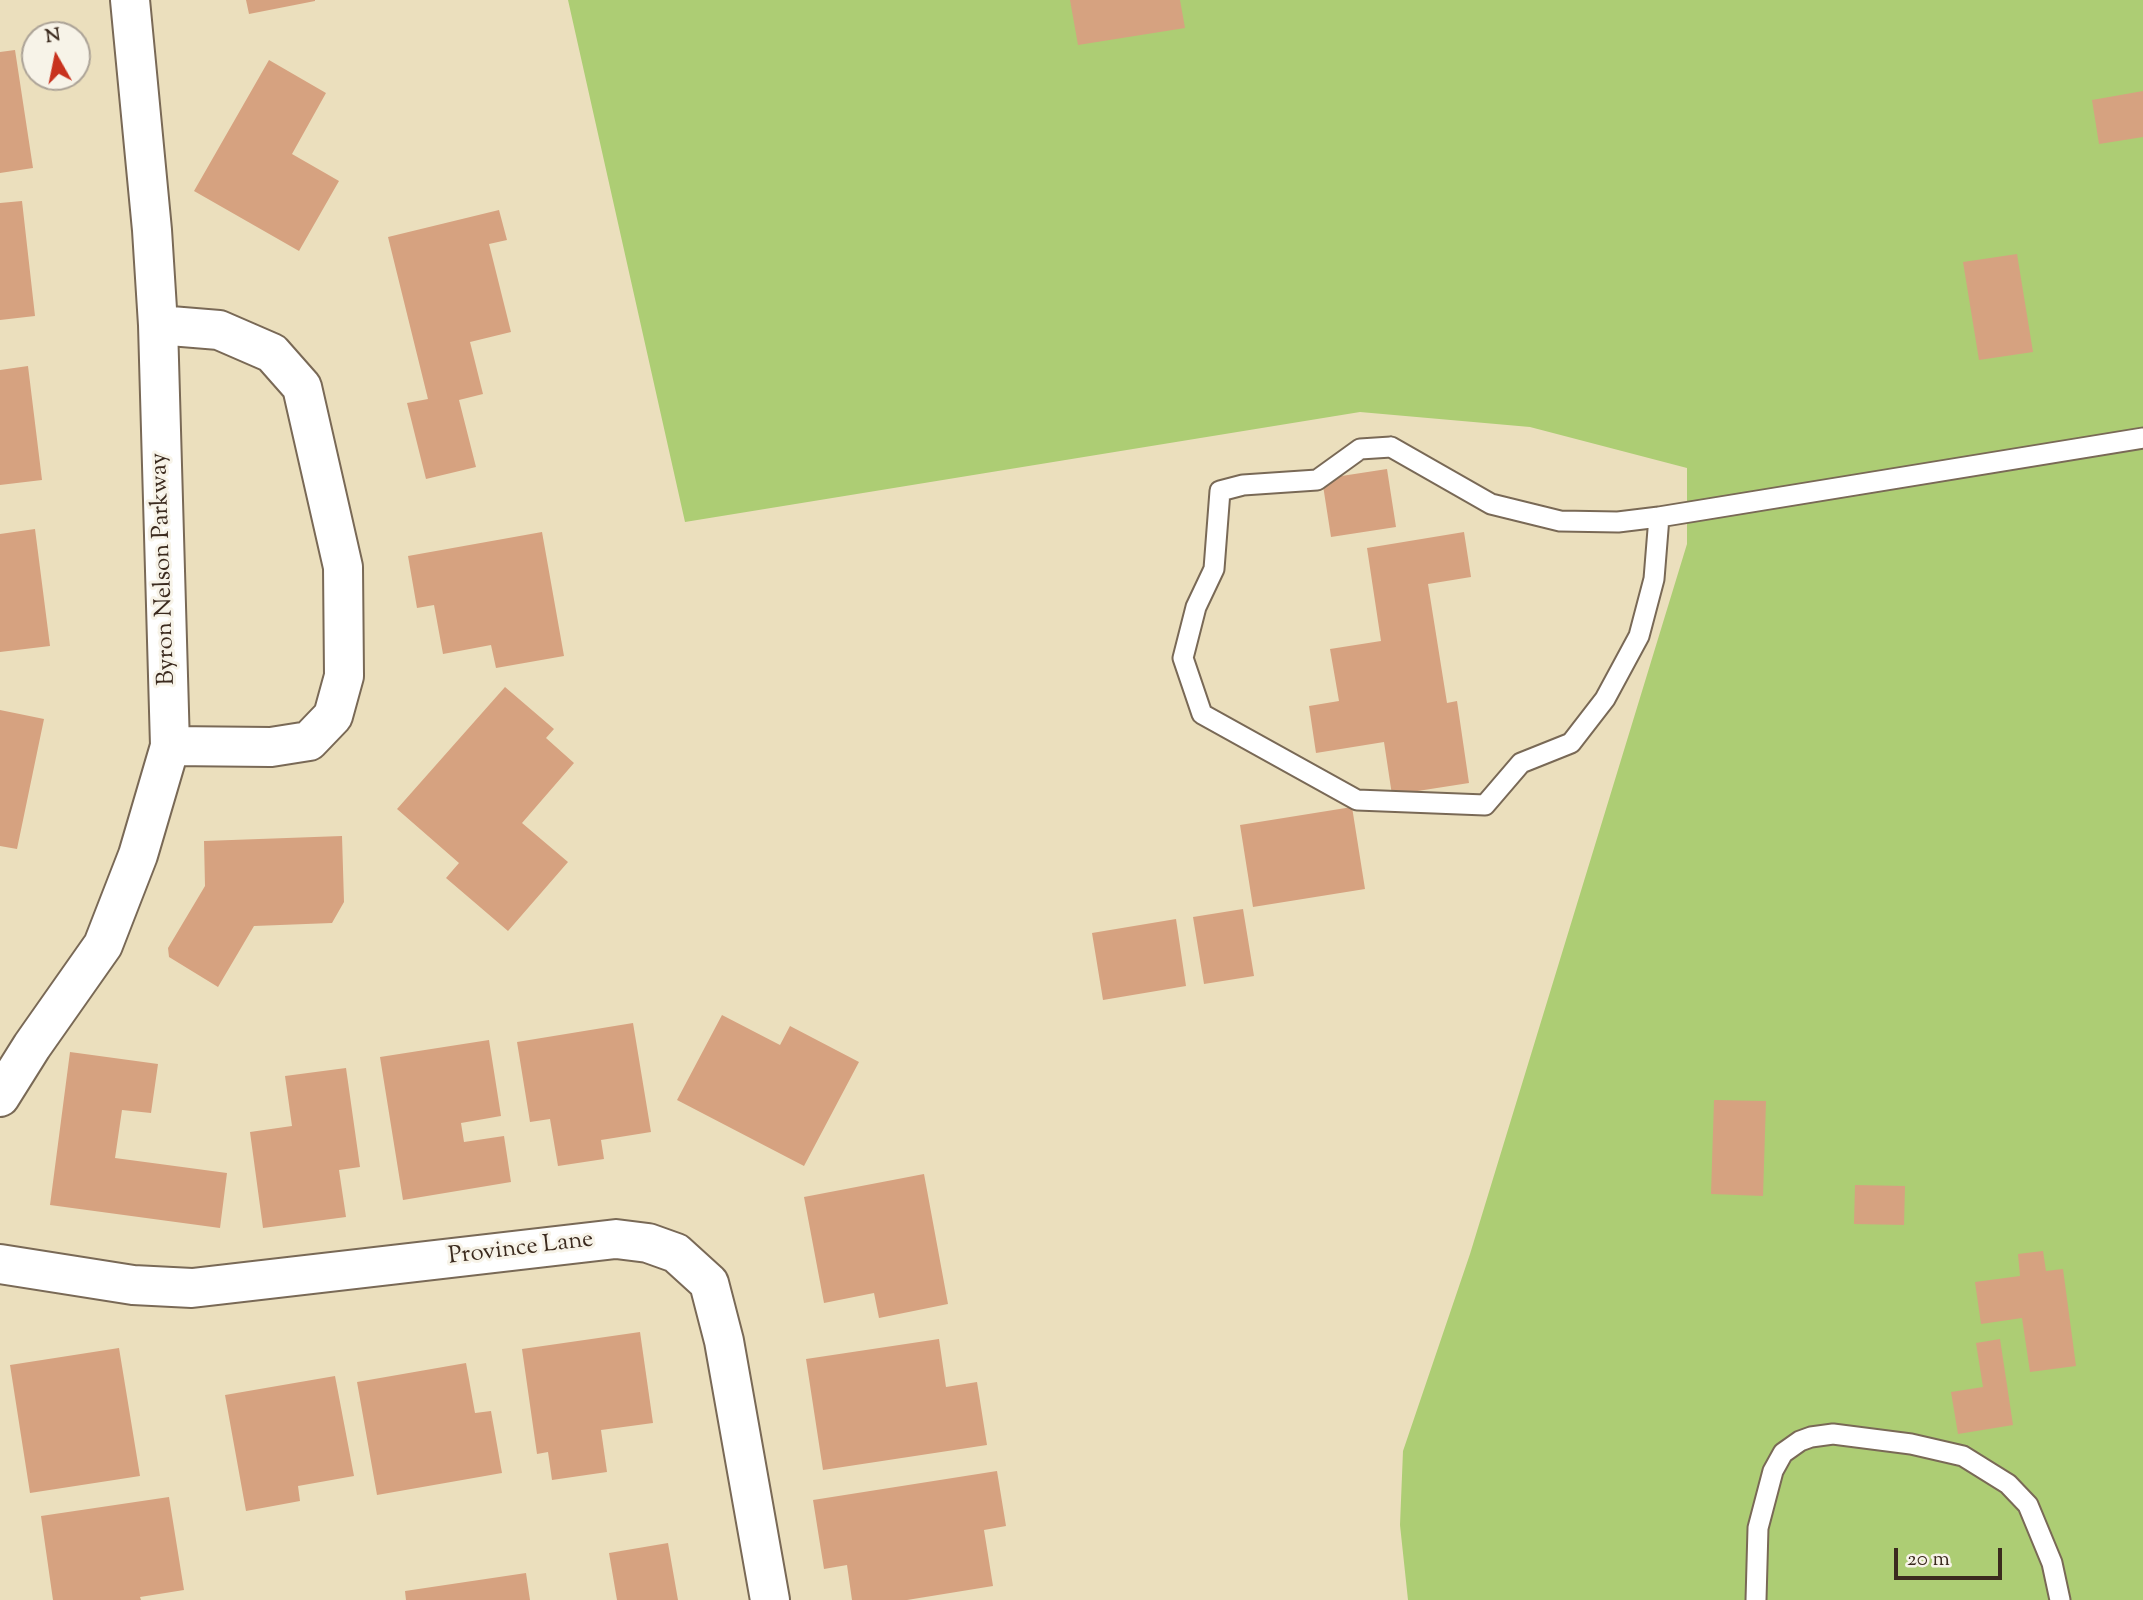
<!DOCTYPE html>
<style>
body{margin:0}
#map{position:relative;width:2143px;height:1600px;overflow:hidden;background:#ebdfbd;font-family:"Sorts Mill Goudy",serif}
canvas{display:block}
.north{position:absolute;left:21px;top:21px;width:70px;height:70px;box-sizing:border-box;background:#f7f3e8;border:2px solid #aca397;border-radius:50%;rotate:351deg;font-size:19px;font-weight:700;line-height:28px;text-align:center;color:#3b2a1e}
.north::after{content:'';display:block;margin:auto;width:24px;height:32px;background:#c8321e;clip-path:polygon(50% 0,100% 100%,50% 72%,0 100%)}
.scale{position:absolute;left:1894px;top:1548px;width:108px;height:32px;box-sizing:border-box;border:4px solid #3b2a1e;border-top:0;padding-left:9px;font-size:21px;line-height:24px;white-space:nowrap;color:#3b2a1e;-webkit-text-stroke:5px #f7f3e8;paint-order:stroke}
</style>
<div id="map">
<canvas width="2143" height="1600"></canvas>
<div class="north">N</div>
<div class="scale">20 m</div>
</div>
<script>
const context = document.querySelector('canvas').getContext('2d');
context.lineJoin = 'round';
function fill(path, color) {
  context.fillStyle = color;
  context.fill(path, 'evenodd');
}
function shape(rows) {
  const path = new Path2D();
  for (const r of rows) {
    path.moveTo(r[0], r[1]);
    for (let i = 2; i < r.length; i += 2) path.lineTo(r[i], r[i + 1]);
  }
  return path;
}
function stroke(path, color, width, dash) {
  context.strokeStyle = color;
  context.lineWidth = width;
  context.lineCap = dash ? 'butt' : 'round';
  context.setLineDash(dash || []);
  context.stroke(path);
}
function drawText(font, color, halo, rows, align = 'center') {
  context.font = font + ' "Sorts Mill Goudy",serif';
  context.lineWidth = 6;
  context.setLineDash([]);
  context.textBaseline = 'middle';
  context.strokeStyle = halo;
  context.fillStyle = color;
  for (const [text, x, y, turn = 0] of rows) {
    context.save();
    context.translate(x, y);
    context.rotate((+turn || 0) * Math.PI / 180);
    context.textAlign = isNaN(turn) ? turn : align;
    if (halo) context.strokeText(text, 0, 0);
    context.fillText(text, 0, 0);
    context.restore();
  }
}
const green = shape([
 [568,0,2143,0,2143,1600,1408,1600,1400,1525,1403,1451,1470,1254,1687,544,1687,468,1530,427,1360,412,685,522]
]);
const building = shape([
 [246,0,315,0,315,1,249,14],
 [1070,0,1180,0,1185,28,1078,45],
 [15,50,33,168,0,173,0,52],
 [269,60,326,93,292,154,339,181,299,251,194,191],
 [2143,91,2143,137,2099,144,2092,100],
 [22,201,35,316,0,320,0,203],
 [499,210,507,240,489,244,511,332,470,342,483,394,459,400,476,467,426,479,407,403,428,399,388,237],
 [2017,254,2033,352,1979,360,1963,262],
 [28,366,42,480,0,485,0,370],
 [1387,469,1396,527,1331,537,1322,479],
 [35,529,50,646,0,652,0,534],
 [542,532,564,656,496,668,491,645,443,654,434,605,417,608,408,556],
 [1464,532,1471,577,1428,584,1447,703,1457,701,1469,783,1392,795,1384,742,1316,753,1309,706,1339,701,1330,649,1381,641,1367,548],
 [505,687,554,729,546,738,574,763,522,823,568,862,508,931,446,878,459,863,397,809],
 [0,710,44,719,17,849,0,846],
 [1352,807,1365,889,1253,907,1240,825],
 [342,836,344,902,332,923,254,926,218,987,169,957,168,948,205,886,204,841],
 [1243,909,1254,976,1204,984,1193,917],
 [1176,919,1186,986,1103,1000,1092,933],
 [722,1015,780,1045,790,1026,859,1062,804,1166,677,1100],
 [633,1023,651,1132,601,1140,604,1159,558,1166,550,1119,530,1122,517,1042],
 [489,1040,501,1116,461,1123,464,1142,504,1136,511,1182,403,1200,380,1057],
 [70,1052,158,1064,151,1113,122,1110,115,1158,227,1173,220,1228,50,1205],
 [346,1068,360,1167,339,1170,346,1217,263,1228,250,1132,292,1126,285,1076],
 [1714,1100,1766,1101,1763,1196,1711,1194],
 [924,1174,948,1304,879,1318,874,1293,824,1303,804,1197],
 [1855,1185,1905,1186,1904,1225,1854,1224],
 [2043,1251,2046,1271,2063,1269,2076,1366,2030,1372,2022,1318,1981,1324,1975,1282,2020,1276,2018,1254],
 [640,1332,653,1423,601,1430,607,1472,552,1480,548,1452,537,1454,522,1349],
 [939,1339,946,1387,977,1382,987,1445,823,1470,806,1359],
 [2000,1339,2013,1425,1958,1434,1951,1392,1983,1387,1976,1343],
 [119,1348,140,1476,30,1493,10,1365],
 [466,1363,475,1413,491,1411,502,1473,377,1495,357,1382],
 [335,1376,354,1476,298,1486,300,1501,246,1511,225,1395],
 [997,1471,1006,1526,984,1530,993,1586,907,1600,852,1600,847,1565,824,1569,813,1500],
 [169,1497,184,1590,140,1597,141,1600,53,1600,41,1516],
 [668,1543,678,1600,617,1600,609,1553],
 [526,1573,530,1600,406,1600,405,1591]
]);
const lane = shape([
 [1391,447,1491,504,1560,521,1618,522,1659,517,1654,579,1639,636,1605,699,1571,743,1521,763,1485,805,1357,800,1202,714,1183,658,1196,607,1214,569,1220,491,1243,485,1317,480,1360,449,1391,447],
 [1659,517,2143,438],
 [1756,1600,1758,1528,1773,1471,1783,1453,1800,1441,1811,1437,1833,1434,1911,1444,1963,1456,2008,1484,2028,1505,2052,1563,2060,1600]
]);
const street = shape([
 [158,325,219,330,272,353,302,387,343,567,344,676,333,716,309,741,271,747,170,746],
 [0,1097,32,1046,103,945,138,855,170,746,158,325,152,230,130,0],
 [0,1264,133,1285,192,1288,616,1239,648,1243,676,1253,709,1283,724,1341,770,1600]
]);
const streetNames = [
 ["Byron Nelson Parkway",165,569,-92],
 ["Province Lane",521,1250,-7]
];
fill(green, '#adcd74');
fill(building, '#d6a280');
stroke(lane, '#796956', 23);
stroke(street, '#796956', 42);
stroke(lane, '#fff', 19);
stroke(street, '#fff', 38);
drawText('24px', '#3b2a1e', '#f7f3e8', streetNames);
</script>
